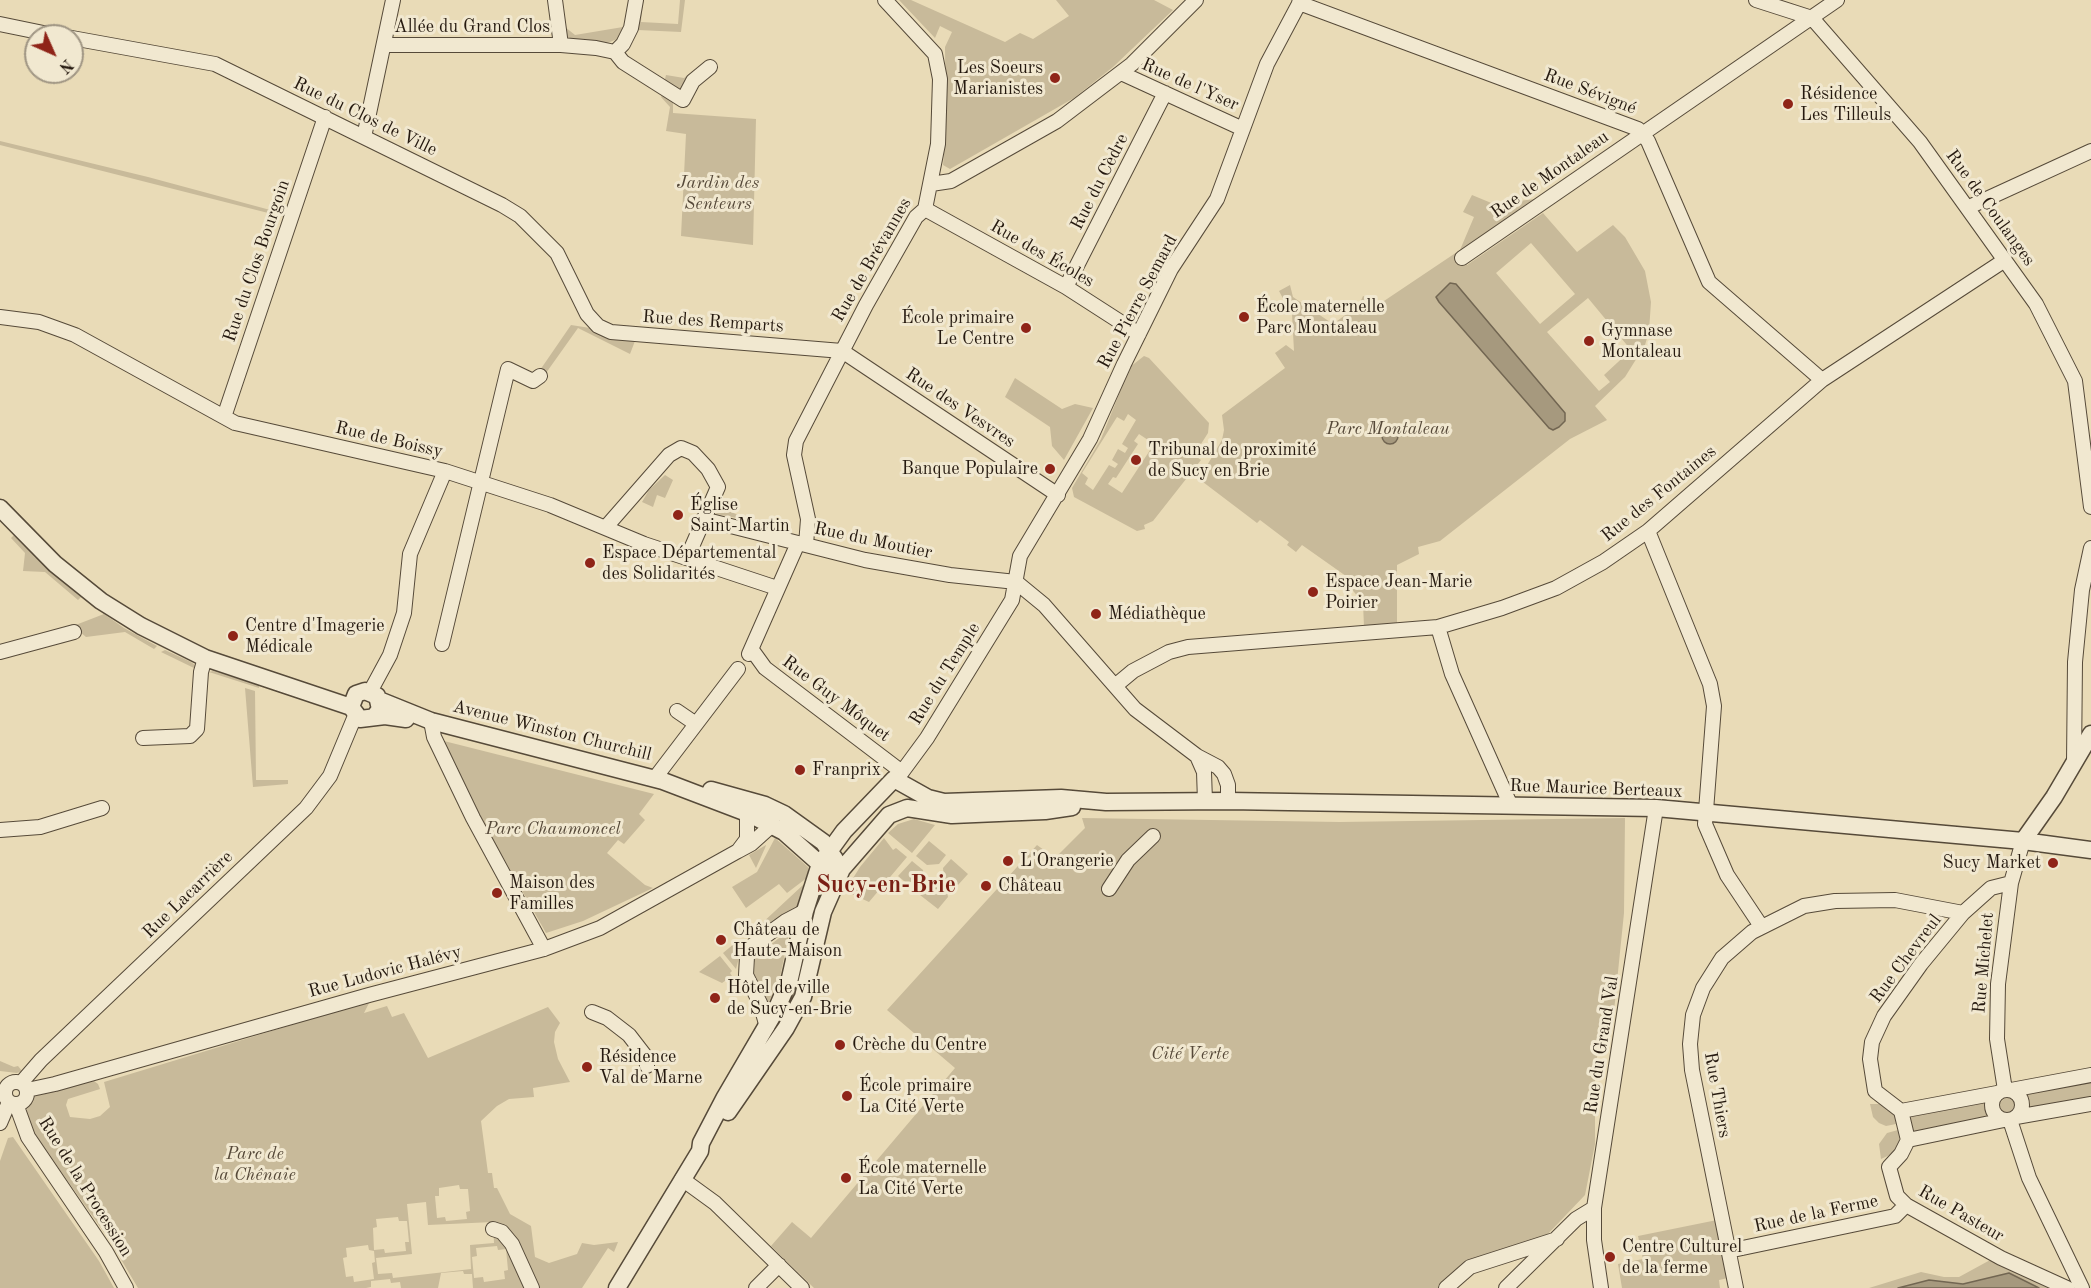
<!DOCTYPE html>
<meta charset="utf-8">
<style>
body{margin:0}
#map{position:relative;width:2091px;height:1288px;overflow:hidden;background:#e9dbb7;font-family:"Old Standard TT",serif}
canvas{display:block}
.north{position:absolute;left:24px;top:24px;width:60px;height:60px;box-sizing:border-box;background:#f1e8d0;border:2px solid #9f9583;border-radius:50%;rotate:135deg;font-size:16px;font-weight:700;line-height:24px;text-align:center;color:#25190f}
.north::after{content:'';display:block;margin:auto;width:21px;height:27px;background:#8f2418;clip-path:polygon(50% 0,100% 100%,50% 72%,0 100%)}
</style>
<div id="map">
<canvas width="2091" height="1288"></canvas>
<div class="north">N</div>
</div>
<script>
const context = document.querySelector('canvas').getContext('2d');
context.lineJoin = 'round';
function fill(path, color) {
  context.fillStyle = color;
  context.fill(path, 'evenodd');
}
function shape(rows) {
  const path = new Path2D();
  for (const r of rows) {
    if (r.length === 3) {
      path.moveTo(r[0] + r[2], r[1]);
      path.arc(r[0], r[1], r[2], 0, 2 * Math.PI);
      continue;
    }
    path.moveTo(r[0], r[1]);
    for (let i = 2; i < r.length; i += 2) path.lineTo(r[i], r[i + 1]);
  }
  return path;
}
function stroke(path, color, width, dash) {
  context.strokeStyle = color;
  context.lineWidth = width;
  context.lineCap = dash ? 'butt' : 'round';
  context.setLineDash(dash || []);
  context.stroke(path);
}
function drawText(font, color, halo, rows, align = 'center') {
  context.font = font + ' "Old Standard TT",serif';
  context.lineWidth = 6;
  context.setLineDash([]);
  context.textBaseline = 'middle';
  context.strokeStyle = halo;
  context.fillStyle = color;
  for (const [text, x, y, turn = 0] of rows) {
    context.save();
    context.translate(x, y);
    context.rotate((+turn || 0) * Math.PI / 180);
    context.textAlign = isNaN(turn) ? turn : align;
    if (halo) context.strokeText(text, 0, 0);
    context.fillText(text, 0, 0);
    context.restore();
  }
}
const green = shape([
 [643,0,641,22,678,24,680,0,685,0,681,32,638,30],
 [899,0,911,0,1005,42,1020,33,1033,39,1069,16,1056,0,1154,0,1173,10,1113,67,1074,98,950,169,943,165,946,131,945,47,952,32,940,26,935,38],
 [564,12,565,27,575,35,629,26,622,37,610,42,592,44,565,39],
 [694,70,680,90,664,83,666,75,684,78],
 [662,95,673,102,673,113,756,119,753,245,681,236,686,134,666,131,670,107,661,97],
 [0,141,148,177,285,214,284,217,0,145],
 [1472,195,1501,207,1503,203,1535,199,1481,239,1462,258,1467,265,1543,213,1577,252,1613,225,1625,237,1645,271,1651,302,1649,331,1645,345,1625,377,1595,406,1607,420,1570,439,1440,541,1418,547,1419,554,1397,565,1397,624,1364,627,1363,603,1350,587,1353,581,1302,545,1296,552,1287,545,1289,542,1260,520,1257,523,1199,479,1222,440,1224,430,1222,415,1285,368,1275,353,1286,345,1294,351,1292,314,1284,315,1287,306,1279,291,1290,285,1293,297,1333,324,1359,305,1363,296,1381,303,1460,250,1474,217,1463,212],
 [1531,243,1575,294,1540,324,1496,273],
 [1588,298,1631,350,1604,375,1610,382,1599,391,1547,332],
 [571,325,590,328,613,339,635,341,630,354,578,328,546,373,538,373],
 [1144,356,1149,358,1209,423,1208,433,1194,455,1201,460,1153,521,1144,525,1145,529,1137,531,1074,497,1072,488,1101,439,1130,367],
 [1128,414,1136,420,1122,444,1128,448,1125,453,1118,449,1112,460,1118,464,1115,468,1109,465,1093,490,1085,484,1088,478,1082,473,1117,417,1124,421],
 [1139,434,1154,444,1122,493,1108,484,1113,477,1116,478,1138,444,1134,441],
 [1015,378,1062,409,1075,404,1093,408,1064,460,1052,446,1050,427,1005,397],
 [665,475,673,480,665,498,657,495,653,507,642,502,649,490],
 [719,507,743,517,742,519,716,514],
 [14,535,49,570,81,597,78,600,45,572,23,571,25,553,11,538],
 [104,614,124,628,157,646,154,649,125,632,86,637,73,626],
 [165,650,191,662,195,665,194,668,161,652],
 [213,671,259,685,259,688,209,672],
 [245,688,255,691,256,780,288,780,288,784,253,787],
 [444,741,654,794,639,814,645,820,624,844,618,840,607,853,645,885,653,888,583,921,546,933,486,827],
 [1082,818,1340,822,1625,818,1624,913,1614,1011,1606,1017,1595,1066,1595,1144,1585,1195,1545,1237,1440,1288,814,1288,771,1246,792,1222,811,1238,955,1068,887,1010,1037,845,1055,858,1085,828],
 [914,819,935,825,912,853,888,833,898,824],
 [775,838,808,867,808,877,787,893,779,884,746,908,732,887,757,872],
 [884,838,893,850,896,848,907,857,869,902,845,891,860,867],
 [929,841,946,855,939,864,927,865,916,856],
 [766,845,765,848,756,868,749,855],
 [951,859,968,874,958,885,953,885,944,878,943,868],
 [912,861,923,870,924,882,916,891,898,876],
 [803,885,805,886,798,909,761,934,757,933,760,925],
 [819,885,824,887,798,990,776,1038,768,1032],
 [928,885,939,885,947,892,948,897,938,909,920,895],
 [791,924,780,977,768,1004,754,975,755,957,788,931],
 [735,943,741,950,736,969,723,953],
 [720,956,732,971,730,973,732,976,722,983,699,972],
 [370,1001,364,1013,387,1006,392,1017,404,1013,428,1058,548,1007,560,1023,555,1032,554,1042,558,1059,570,1082,533,1088,534,1097,509,1099,497,1106,481,1121,488,1173,492,1173,494,1188,497,1188,510,1214,531,1226,535,1257,549,1263,577,1254,582,1243,594,1245,618,1242,614,1252,608,1248,582,1288,473,1288,472,1274,464,1274,463,1271,441,1273,438,1288,401,1288,400,1282,391,1283,390,1279,371,1281,371,1287,366,1288,138,1288,110,1241,26,1122,26,1111,33,1097,90,1078,98,1084,100,1089,68,1099,66,1105,70,1117,90,1119,100,1116,110,1107,104,1082],
 [459,1185,460,1189,468,1189,470,1211,466,1212,467,1219,446,1221,445,1217,437,1218,435,1196,439,1196,439,1188],
 [426,1202,428,1225,493,1222,494,1243,470,1245,471,1269,393,1278,392,1273,378,1274,376,1258,412,1254,407,1204],
 [398,1217,399,1221,407,1221,409,1242,405,1242,406,1251,385,1253,384,1249,374,1250,373,1228,377,1227,376,1219],
 [368,1245,369,1250,374,1251,375,1262,372,1263,374,1279,354,1282,353,1276,346,1277,343,1258,347,1257,346,1248],
 [497,1246,498,1250,506,1249,508,1270,504,1271,505,1279,484,1282,483,1277,474,1278,472,1257,477,1256,476,1248],
 [0,1061,14,1067,18,1066,22,1071,17,1073,0,1071],
 [2091,1079,2091,1099,2026,1109,2023,1094],
 [2008,1106,8],
 [1988,1100,1991,1116,1913,1133,1909,1115],
 [1870,1104,1884,1104,1894,1112,1896,1124,1886,1126,1879,1123,1873,1117],
 [1898,1130,1900,1145,1894,1153,1881,1159,1879,1144,1887,1133],
 [13,1137,99,1261,114,1288,0,1288,0,1161,8,1138],
 [1717,1220,1728,1278,1719,1280,1720,1288,1622,1288,1618,1264,1643,1259,1638,1236],
 [1992,1259,2055,1288,1869,1288,1921,1272,1944,1277,1959,1277]
]);
const water = shape([
 [1450,283,1456,284,1565,413,1565,421,1559,427,1553,430,1549,428,1439,302,1436,297,1450,283],
 [1390,436,8],
 [2009,1273,2039,1288,1898,1288,1929,1280,1963,1284,2009,1273]
]);
const minor = shape([
 [555,0,561,45],
 [1756,0,1812,18,1920,142,2036,304,2075,381,2091,507],
 [1299,3,1638,129,1648,141,1709,282,1822,380],
 [0,24,58,36],
 [72,38,215,64,502,205,520,216,557,253,587,314,598,326,611,332,842,351,1058,495],
 [384,45,561,45,596,48,615,52,623,62,683,100,693,81,710,67],
 [615,52,623,44,631,28,636,0],
 [1121,73,1243,129],
 [364,137,393,0],
 [931,184,951,181,1057,121,1132,64,1196,0],
 [1969,207,2091,151],
 [925,209,1066,287,1139,334],
 [1462,258,1837,0],
 [1066,287,1165,93],
 [0,317,39,322,75,335,235,423,445,471,550,505,644,544,777,588],
 [224,417,325,117],
 [703,519,865,560,950,575,1016,582],
 [606,527,669,455,681,448,693,453,708,469,718,487,687,558],
 [1648,531,1710,684,1714,706,1705,824,1727,875,1761,926],
 [806,545,808,519,794,455,796,441,866,305,916,217,925,209,938,144,940,79,935,54,885,0],
 [1016,582,1044,605,1135,709,1197,756,1218,767,1224,774,1228,785,1228,801],
 [1438,627,1452,674,1511,806],
 [442,644,508,369,533,381,540,376],
 [752,650,765,668,902,772],
 [0,652,74,632],
 [749,654,798,543],
 [1115,686,1133,671,1169,652,1188,647,1438,627,1502,608,1556,588,1603,562,1648,531,1822,380,2005,260],
 [370,692,390,655,404,613,410,554,445,471],
 [677,711,696,724],
 [431,721,434,737,473,818,544,949],
 [143,738,190,736,197,729,201,672,205,658],
 [1197,756,1204,772,1205,801],
 [2074,762,2075,662,2082,590,2091,548],
 [655,778,738,669],
 [894,779,902,772,927,738,1012,600,1020,556,1090,439,1124,364,1171,269,1217,199,1267,64,1301,0],
 [747,813,747,839,738,851,751,844,771,826],
 [0,830,40,827,102,808],
 [2011,883,1991,888,1963,913,1921,964,1884,1016,1872,1042,1870,1059,1875,1091,1901,1111,1908,1140,1901,1154,1889,1167,1897,1196,1906,1205,2001,1258,2067,1288],
 [1109,889,1128,860,1153,836],
 [592,1012,607,1018,629,1035,646,1057,647,1066],
 [767,1027,760,1003,746,975,747,957,753,945,786,921,805,911],
 [16,1093,11],
 [21,1083,41,1060,306,808,330,776,355,716],
 [2007,1105,15],
 [27,1090,55,1084,369,995,544,949,600,928,738,851],
 [2005,1090,1997,1039,1998,984,2011,883,2023,841],
 [2011,1090,2091,1075],
 [16,1104,28,1137,106,1252,126,1288],
 [1901,1111,1997,1093],
 [2016,1117,2091,1104],
 [2010,1120,2029,1178,2082,1288],
 [0,1123,9,1102],
 [1908,1140,2004,1120],
 [682,1179,715,1203,802,1288],
 [493,1229,502,1232,512,1244,532,1288],
 [1728,1251,1895,1216,1906,1205],
 [756,1288,779,1265],
 [1446,1288,1470,1267,1557,1239],
 [1506,1288,1576,1219,1594,1208],
 [1601,1288,1594,1240,1594,1208,1656,808],
 [1736,1288,1692,1070,1690,1044,1693,1015,1703,988,1722,958,1752,932,1804,906,1835,901,1895,900,1963,913]
]);
const tertiary = shape([
 [0,508,55,564,101,601,141,626,205,658,351,707],
 [379,700,431,721,663,781,747,813,784,832,820,864,830,866],
 [374,717,380,709,377,696,365,691,356,694,351,707,360,719,385,716,406,719],
 [711,790,765,805,784,814,823,842,835,859],
 [2023,841,2054,797,2091,734],
 [728,1112,786,1028,803,997,823,912,842,869,889,815,907,808,952,815,1045,811,1072,807],
 [617,1288,700,1151,701,1143,725,1097,777,1008,790,978,805,911,820,864,844,831,894,779,928,798,944,802,1061,798,1106,802,1228,801,1656,808,2023,841,2091,850]
]);
const markers = [
 [1055,78,6,"#8f2418"],
 [1788,104,6,"#8f2418"],
 [1244,317,6,"#8f2418"],
 [1026,328,6,"#8f2418"],
 [1589,341,6,"#8f2418"],
 [1136,460,6,"#8f2418"],
 [1050,469,6,"#8f2418"],
 [678,515,6,"#8f2418"],
 [590,563,6,"#8f2418"],
 [1313,592,6,"#8f2418"],
 [1096,614,6,"#8f2418"],
 [233,636,6,"#8f2418"],
 [800,770,6,"#8f2418"],
 [1008,861,6,"#8f2418"],
 [2053,863,6,"#8f2418"],
 [986,886,6,"#8f2418"],
 [497,893,6,"#8f2418"],
 [721,940,6,"#8f2418"],
 [715,998,6,"#8f2418"],
 [840,1045,6,"#8f2418"],
 [587,1067,6,"#8f2418"],
 [847,1096,6,"#8f2418"],
 [846,1178,6,"#8f2418"],
 [1610,1257,6,"#8f2418"]
];
const streetNames = [
 ["Allée du Grand Clos",472,27],
 ["Rue de l'Yser",1190,85,24],
 ["Rue Sévigné",1590,92,21],
 ["Rue du Clos de Ville",365,117,26],
 ["Rue de Montaleau",1550,175,-35],
 ["Rue du Cèdre",1100,182,-63],
 ["Rue de Coulanges",1990,208,54],
 ["Rue des Écoles",1042,254,30],
 ["Rue de Brévannes",872,260,-60],
 ["Rue du Clos Bourgoin",257,261,-71],
 ["Rue Pierre Semard",1138,302,-62],
 ["Rue des Remparts",713,322,4],
 ["Rue des Vesvres",960,408,34],
 ["Rue de Boissy",389,440,13],
 ["Rue des Fontaines",1659,494,-39],
 ["Rue du Moutier",873,541,12],
 ["Rue du Temple",945,674,-58],
 ["Rue Guy Môquet",836,699,37],
 ["Avenue Winston Churchill",552,731,14],
 ["Rue Maurice Berteaux",1596,789,2],
 ["Rue Lacarrière",188,895,-44],
 ["Rue Chevreul",1906,959,-53],
 ["Rue Michelet",1984,963,-85],
 ["Rue Ludovic Halévy",385,972,-15],
 ["Rue du Grand Val",1602,1045,-81],
 ["Rue Thiers",1717,1095,80],
 ["Rue de la Procession",85,1187,58],
 ["Rue de la Ferme",1816,1214,-12],
 ["Rue Pasteur",1961,1214,30]
];
const poiNames = [
 ["Les Soeurs",1043,68,"right"],
 ["Marianistes",1043,89,"right"],
 ["Résidence",1800,94],
 ["Les Tilleuls",1800,115],
 ["École maternelle",1256,307],
 ["Parc Montaleau",1256,328],
 ["École primaire",1014,318,"right"],
 ["Le Centre",1014,339,"right"],
 ["Gymnase",1601,331],
 ["Montaleau",1601,352],
 ["Tribunal de proximité",1148,450],
 ["de Sucy en Brie",1148,471],
 ["Banque Populaire",1038,469,"right"],
 ["Église",690,505],
 ["Saint-Martin",690,526],
 ["Espace Départemental",602,553],
 ["des Solidarités",602,574],
 ["Espace Jean-Marie",1325,582],
 ["Poirier",1325,603],
 ["Médiathèque",1108,614],
 ["Centre d'Imagerie",245,626],
 ["Médicale",245,647],
 ["Franprix",812,770],
 ["L'Orangerie",1020,861],
 ["Sucy Market",2041,863,"right"],
 ["Maison des",509,883],
 ["Familles",509,904],
 ["Château",998,886],
 ["Château de",733,930],
 ["Haute-Maison",733,951],
 ["Hôtel de ville",727,988],
 ["de Sucy-en-Brie",727,1009],
 ["Crèche du Centre",852,1045],
 ["Résidence",599,1057],
 ["Val de Marne",599,1078],
 ["École primaire",859,1086],
 ["La Cité Verte",859,1107],
 ["École maternelle",858,1168],
 ["La Cité Verte",858,1189],
 ["Centre Culturel",1622,1247],
 ["de la ferme",1622,1268]
];
const parkNames = [
 ["Jardin des",718,183],
 ["Senteurs",718,204],
 ["Parc Montaleau",1388,429],
 ["Parc Chaumoncel",553,829],
 ["Cité Verte",1190,1054],
 ["Parc de",255,1154],
 ["la Chênaie",255,1175]
];
const districtNames = [
 ["Sucy-en-Brie",886,886]
];
fill(green, '#c8ba9a');
fill(water, '#a6997e');
stroke(water, '#726652', 1.5);
stroke(minor, '#564a39', 16);
stroke(tertiary, '#564a39', 19);
stroke(minor, '#f1e8d0', 14);
stroke(tertiary, '#f1e8d0', 16);
for (const [x, y, r, color] of markers) {
  const dot = new Path2D();
  dot.arc(x, y, r, 0, 2 * Math.PI);
  context.fillStyle = color;
  context.fill(dot);
  stroke(dot, '#f1e8d0', 2);
}
drawText('18px', '#25190f', '#f1e8d0', streetNames);
drawText('18px', '#25190f', '#f1e8d0', poiNames, 'left');
drawText('italic 18px', '#564939', '#f1e8d0', parkNames);
drawText('bold 24px', '#7a1f14', '#f1e8d0', districtNames);
</script>
